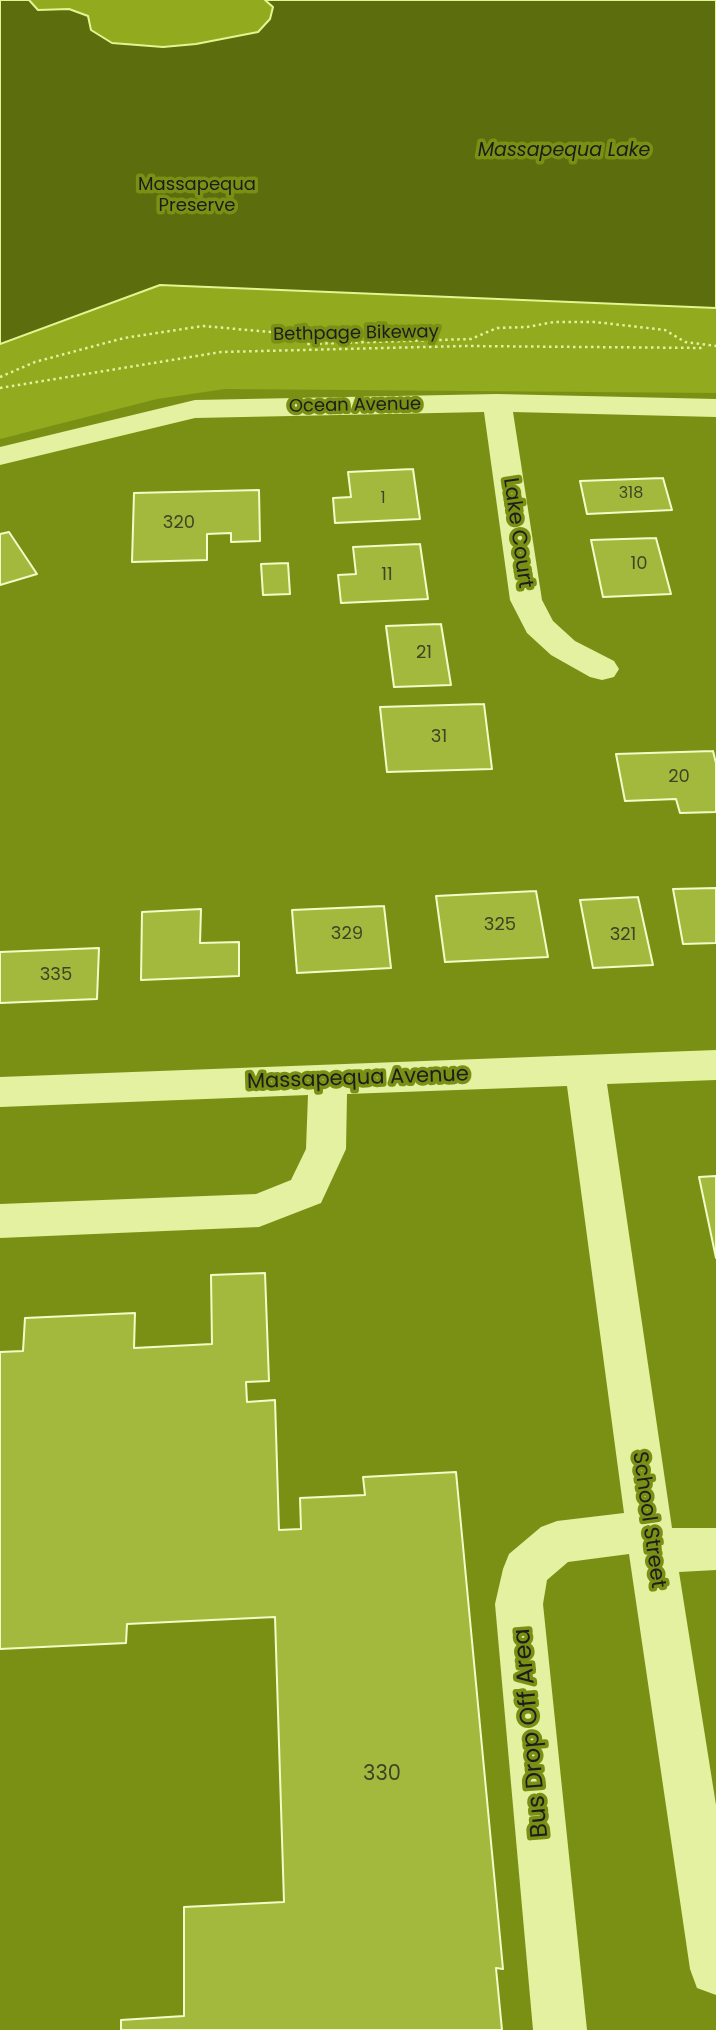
<!DOCTYPE html>
<style>
body{margin:0}
canvas{display:block;background:#7a9015}
</style>
<canvas width="716" height="2030"></canvas>
<script>
const context = document.querySelector('canvas').getContext('2d');
context.lineJoin = 'round';
function fill(path, color) {
  context.fillStyle = color;
  context.fill(path, 'evenodd');
}
function shape(rows) {
  const path = new Path2D();
  for (const r of rows) {
    path.moveTo(r[0], r[1]);
    for (let i = 2; i < r.length; i += 2) path.lineTo(r[i], r[i + 1]);
  }
  return path;
}
function stroke(path, color, width, dash) {
  context.strokeStyle = color;
  context.lineWidth = width;
  context.lineCap = dash ? 'butt' : 'round';
  context.setLineDash(dash || []);
  context.stroke(path);
}
function drawText(font, color, halo, rows, align = 'center') {
  context.font = font + ' Poppins,sans-serif';
  context.lineWidth = 7;
  context.setLineDash([]);
  context.textBaseline = 'middle';
  context.strokeStyle = halo;
  context.fillStyle = color;
  for (const [text, x, y, turn = 0] of rows) {
    context.save();
    context.translate(x, y);
    context.rotate((+turn || 0) * Math.PI / 180);
    context.textAlign = isNaN(turn) ? turn : align;
    if (halo) context.strokeText(text, 0, 0);
    context.fillText(text, 0, 0);
    context.restore();
  }
}
const green = shape([
 [0,0,716,0,716,393,225,389,157,399,0,439]
]);
const water = shape([
 [0,0,29,0,38,10,69,9,88,16,91,30,112,43,163,47,196,44,258,32,270,19,273,7,265,0,716,0,716,308,160,285,0,344,0,0]
]);
const building = shape([
 [413,469,420,519,335,523,333,498,351,497,348,472,413,469],
 [663,478,672,510,587,514,580,481,663,478],
 [259,490,260,541,231,542,231,533,207,534,207,560,132,562,134,493,259,490],
 [9,532,37,574,0,585,0,534,9,532],
 [656,538,671,594,603,597,591,540,656,538],
 [420,544,428,599,341,603,338,575,356,574,353,547,420,544],
 [288,563,290,594,263,595,261,564,288,563],
 [441,624,451,685,394,687,386,626,441,624],
 [484,704,492,769,387,772,380,707,484,704],
 [713,751,716,763,716,812,680,813,676,799,625,801,616,754,713,751],
 [716,888,716,943,683,944,673,889,716,888],
 [536,891,548,957,445,962,436,896,536,891],
 [638,897,653,965,593,968,580,900,638,897],
 [384,906,391,968,297,973,292,910,384,906],
 [201,909,200,943,239,942,239,976,141,980,142,912,201,909],
 [99,948,97,999,0,1003,0,952,99,948],
 [716,1176,716,1258,699,1177,716,1176],
 [265,1273,269,1381,246,1382,247,1402,275,1400,279,1530,301,1529,300,1498,365,1495,363,1477,456,1472,503,1969,496,1968,502,2030,121,2030,121,2020,184,2016,184,1907,284,1902,275,1617,127,1624,126,1643,0,1649,0,1352,23,1351,25,1318,135,1313,134,1348,212,1344,211,1275,265,1273]
]);
const path = shape([
 [0,377,35,362,124,338,203,326,293,334,307,344,471,339,497,328,527,327,554,322,595,322,665,330,685,342,716,346],
 [0,388,221,352,465,346,705,348]
]);
const minor = shape([
 [497,394,716,399,716,417,513,412,542,600,553,621,575,641,614,661,619,669,614,677,602,680,590,677,551,655,527,633,510,600,484,412,195,418,0,465,0,447,195,400,497,394],
 [716,1050,716,1080,607,1084,672,1528,716,1528,716,1570,679,1572,716,1805,716,1995,697,1988,690,1969,629,1554,568,1562,547,1580,543,1604,587,2030,533,2030,495,1604,503,1569,509,1554,541,1527,557,1521,624,1513,567,1086,347,1094,346,1149,321,1203,259,1227,0,1238,0,1204,256,1194,291,1180,306,1149,308,1095,0,1107,0,1077,716,1050]
]);
const farNumbernames = [
 ["318",631,494],
 ["1",383,499]
];
const farParknames = [
 ["Massapequa",197,185],
 ["Preserve",197,206]
];
const farStreetnames = [
 ["Bethpage Bikeway",356,334,-1],
 ["Ocean Avenue",355,406,-1]
];
const numberNames = [
 ["320",179,523],
 ["10",639,564],
 ["11",387,575],
 ["21",424,653],
 ["31",439,737],
 ["20",679,777],
 ["325",500,925],
 ["329",347,934],
 ["321",623,935],
 ["335",56,975]
];
const farWaternames = [
 ["Massapequa Lake",564,151]
];
const streetNames = [
 ["Lake Court",517,533,82],
 ["Massapequa Avenue",358,1079,-2],
 ["School Street",648,1520,82]
];
const nearNumbernames = [
 ["330",382,1775]
];
const nearStreetnames = [
 ["Bus Drop Off Area",532,1733,-95]
];
fill(green, '#92aa1d');
fill(water, '#5b6d0d');
stroke(water, '#e5f493', 2);
fill(building, '#a3b93d');
stroke(building, '#f3fcc8', 2);
stroke(path, '#e4f1a1', 2.5, [2.5, 3.5]);
fill(minor, '#e4f1a1');
drawText('16px', '#3e4425', null, farNumbernames);
drawText('18px', '#1c1d1a', '#7a9015', farParknames);
drawText('18px', '#1d1d1d', '#7a9015', farStreetnames);
drawText('18px', '#3e4425', null, numberNames);
drawText('italic 19px', '#1c1d19', '#7a9015', farWaternames);
drawText('21px', '#1d1d1d', '#7a9015', streetNames);
drawText('21px', '#3e4425', null, nearNumbernames);
drawText('24px', '#1d1d1d', '#7a9015', nearStreetnames);
</script>
